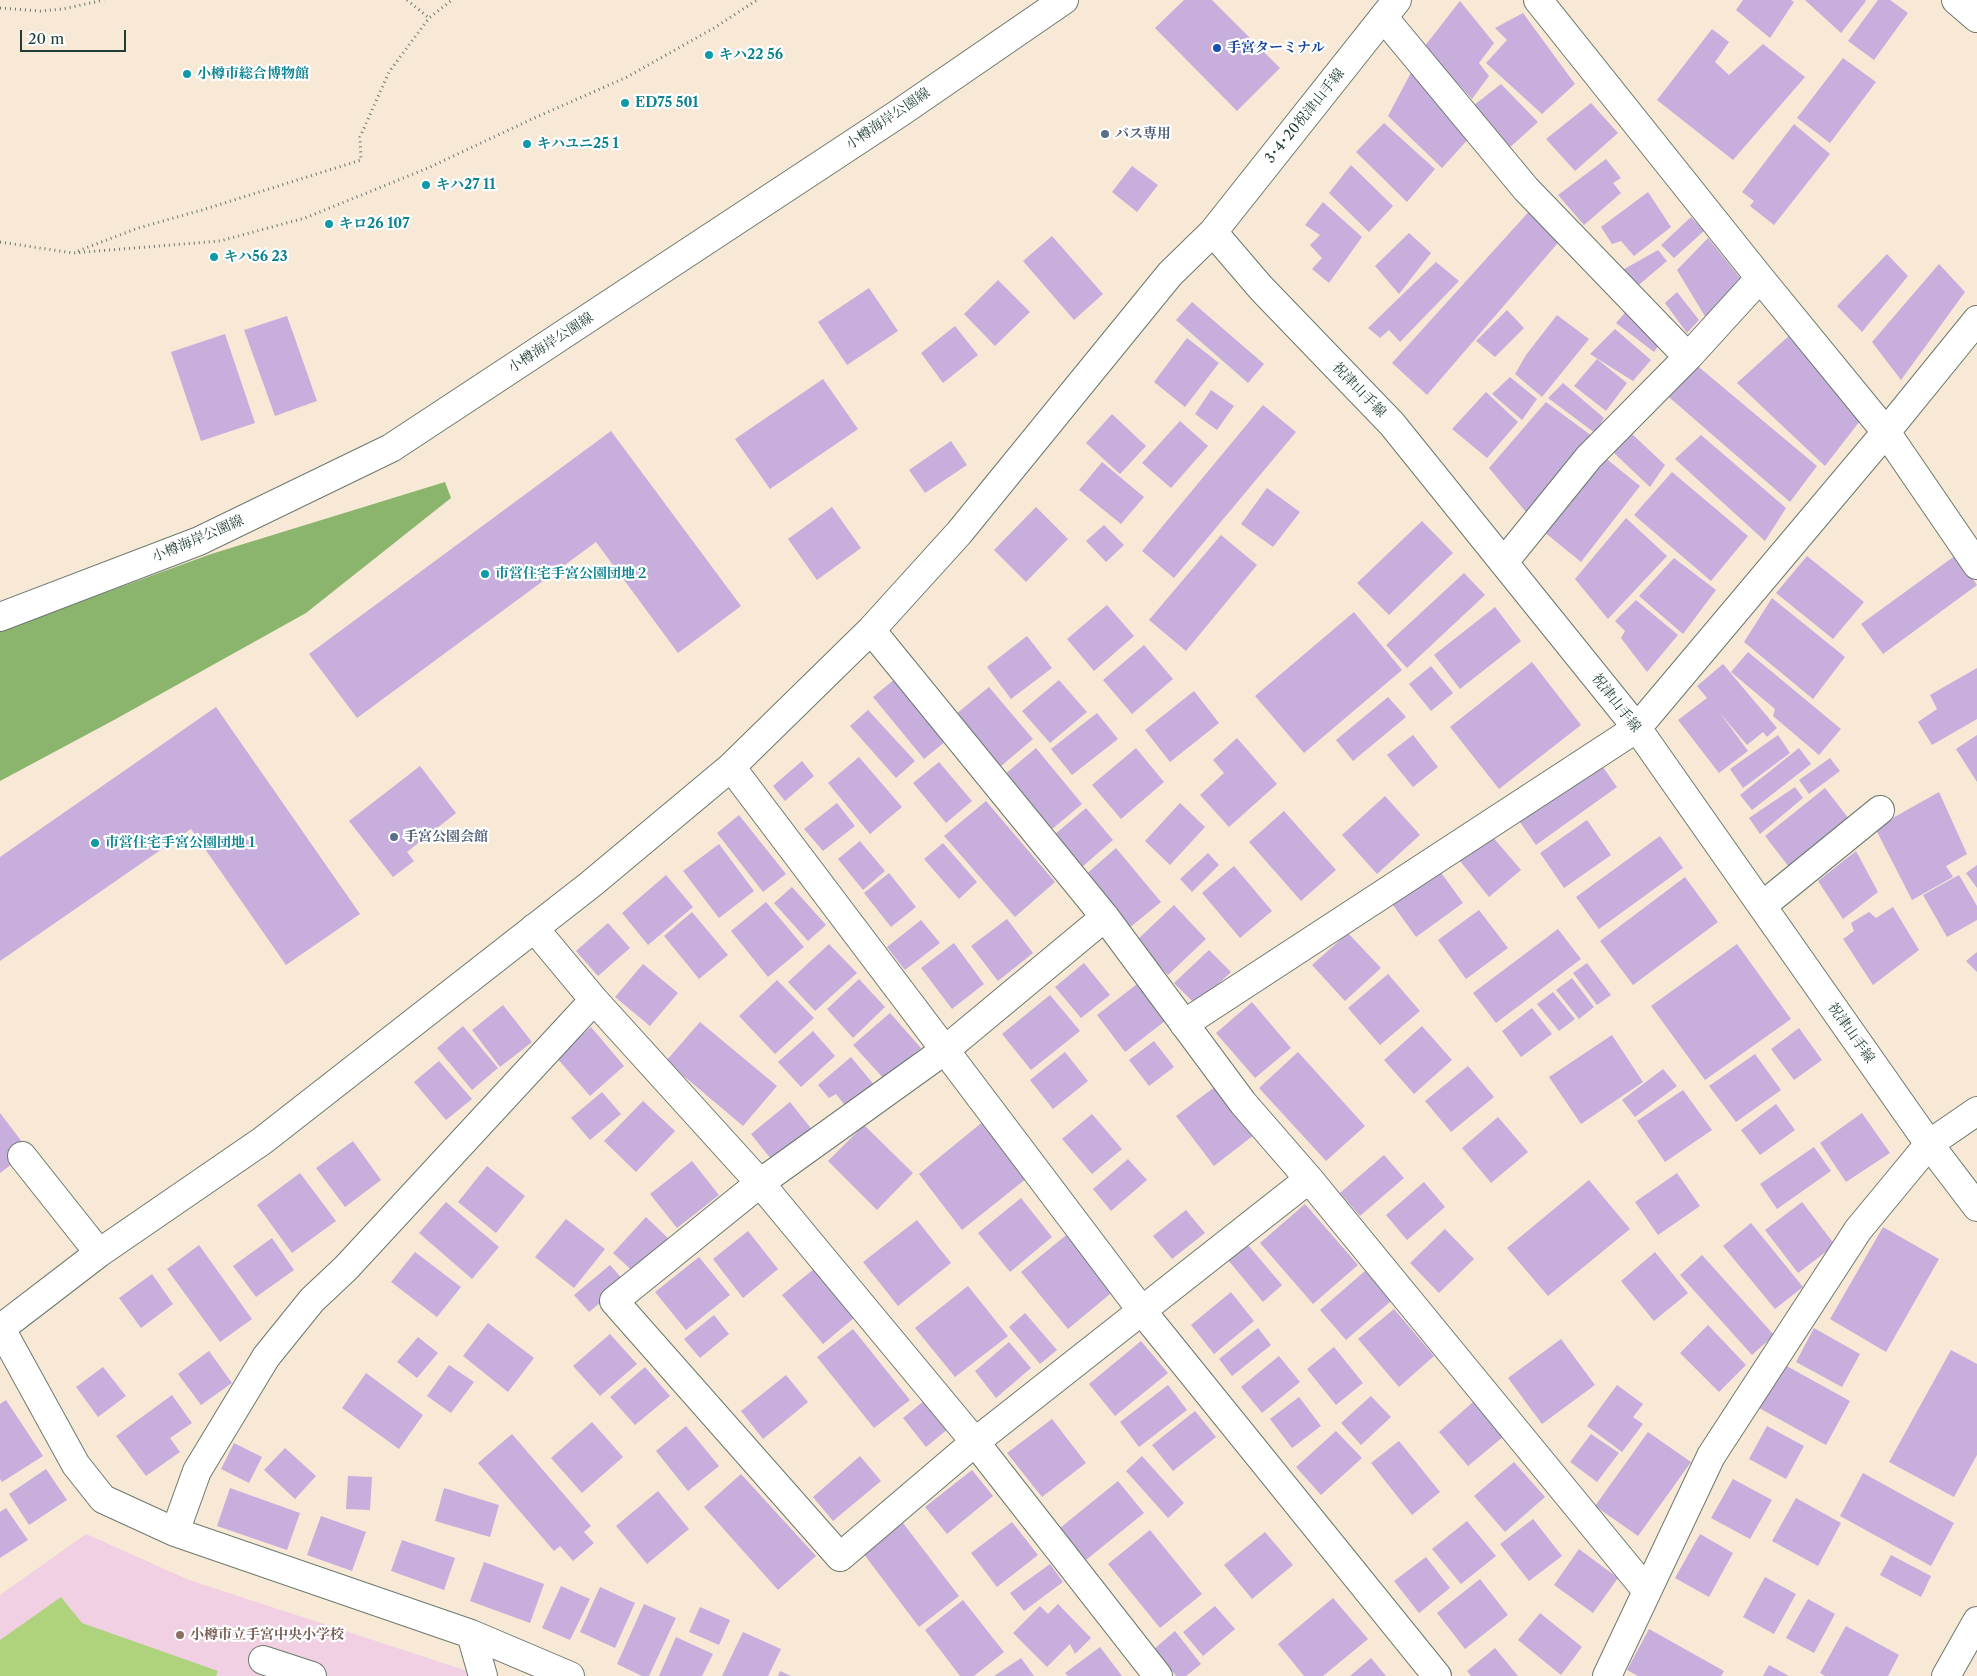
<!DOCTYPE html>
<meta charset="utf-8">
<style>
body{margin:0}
#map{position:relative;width:1977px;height:1676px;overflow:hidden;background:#f7e9d6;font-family:"Libre Caslon Text",serif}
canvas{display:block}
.scale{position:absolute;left:20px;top:30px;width:106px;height:22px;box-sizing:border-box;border:2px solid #1f3d34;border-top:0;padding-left:6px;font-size:15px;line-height:18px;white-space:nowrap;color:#1f3d34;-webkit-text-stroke:4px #fff;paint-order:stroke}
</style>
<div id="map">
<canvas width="1977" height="1676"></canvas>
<div class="scale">20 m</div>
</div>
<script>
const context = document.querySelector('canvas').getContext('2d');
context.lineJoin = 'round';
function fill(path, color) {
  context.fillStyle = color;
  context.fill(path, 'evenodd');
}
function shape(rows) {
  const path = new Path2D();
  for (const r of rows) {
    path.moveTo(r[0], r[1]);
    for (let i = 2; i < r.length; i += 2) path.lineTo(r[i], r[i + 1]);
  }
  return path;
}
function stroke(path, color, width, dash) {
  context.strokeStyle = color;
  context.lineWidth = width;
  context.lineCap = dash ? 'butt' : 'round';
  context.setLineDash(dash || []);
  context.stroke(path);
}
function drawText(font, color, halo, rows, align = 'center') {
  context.font = font + ' "Libre Caslon Text","Noto Serif JP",serif';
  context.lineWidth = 4.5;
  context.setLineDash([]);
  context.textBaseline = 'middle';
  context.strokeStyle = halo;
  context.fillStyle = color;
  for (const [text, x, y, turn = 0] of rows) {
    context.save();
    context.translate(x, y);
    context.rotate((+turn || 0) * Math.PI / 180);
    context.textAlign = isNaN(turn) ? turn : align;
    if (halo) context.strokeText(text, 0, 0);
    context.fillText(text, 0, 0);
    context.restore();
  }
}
const built = shape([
 [86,1534,189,1580,483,1676,0,1676,0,1595]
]);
const green = shape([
 [61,1597,82,1623,218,1671,216,1676,0,1676,0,1640]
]);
const forest = shape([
 [445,482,451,498,306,613,114,720,0,781,0,631,211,554]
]);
const building = shape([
 [1184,0,1212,0,1280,68,1237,111,1155,28],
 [1743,0,1791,0,1794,2,1770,38,1736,10],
 [1805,0,1865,0,1866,1,1841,33],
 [1878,0,1890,0,1908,13,1874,60,1848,41],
 [1460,1,1494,43,1479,63,1489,76,1472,99,1424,47],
 [1523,13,1575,84,1542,114,1486,63,1507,40,1495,28],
 [1712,29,1729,42,1715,62,1729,75,1763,44,1805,77,1733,160,1657,100],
 [1843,58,1876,82,1830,143,1797,118],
 [1413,69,1471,136,1442,168,1388,116],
 [1501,84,1538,122,1508,149,1469,109],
 [1591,103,1618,133,1575,171,1546,139],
 [1384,123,1435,169,1407,202,1356,152],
 [1794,124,1830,154,1774,225,1750,206,1754,201,1742,192],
 [1606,159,1621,178,1613,183,1621,193,1584,225,1558,195],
 [1351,165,1393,206,1369,232,1329,193],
 [1132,166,1158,185,1137,212,1112,192],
 [1648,192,1671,227,1634,256,1621,241,1612,244,1601,227],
 [1323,202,1362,237,1329,283,1312,269,1322,258,1310,245,1320,235,1305,225],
 [1533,207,1563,237,1427,395,1392,363],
 [1691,217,1704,231,1674,258,1661,245],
 [1409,233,1431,253,1399,294,1375,266],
 [1052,236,1103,294,1074,320,1023,261],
 [1708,238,1741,279,1706,318,1677,270],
 [1658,250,1667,261,1634,289,1619,272],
 [1887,254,1908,276,1862,332,1837,306],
 [1436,262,1459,281,1400,342,1389,330,1380,338,1368,328],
 [1939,264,1965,292,1901,380,1872,342],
 [998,280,1030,312,995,346,964,314],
 [869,288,898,331,847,365,818,322],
 [1677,292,1699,320,1687,333,1665,303],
 [1192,302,1264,364,1248,383,1176,320],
 [1630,307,1664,337,1654,352,1616,323],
 [1507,310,1524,328,1495,357,1476,341],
 [1557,315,1589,339,1542,397,1515,374,1526,355],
 [287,316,317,401,275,416,244,330],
 [955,326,978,355,943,383,921,353],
 [1615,329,1651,360,1633,381,1590,354],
 [1792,333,1863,417,1825,466,1737,383],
 [225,334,255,423,201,441,171,352],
 [1187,338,1219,363,1185,407,1154,382],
 [1597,359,1627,383,1606,411,1574,386],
 [1694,363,1817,466,1790,502,1663,392],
 [1510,377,1537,399,1522,420,1492,394],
 [823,379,858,429,770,489,735,439],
 [1563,383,1604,418,1595,433,1548,398],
 [1211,390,1234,406,1217,430,1195,414],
 [1486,392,1518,422,1487,458,1452,429],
 [1546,402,1592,436,1531,518,1489,468],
 [1263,405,1296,432,1174,578,1142,551],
 [1112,414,1146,446,1120,474,1086,443],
 [1180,421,1208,446,1171,488,1142,463],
 [611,431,741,606,678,653,596,542,357,718,309,654],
 [1630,432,1665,465,1650,487,1614,453],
 [1701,435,1786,508,1765,541,1675,459],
 [951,441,967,465,925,493,909,470],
 [1603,456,1640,486,1581,562,1543,531],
 [1102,462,1144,497,1121,524,1079,490],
 [1672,472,1748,536,1711,581,1634,515],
 [1267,488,1300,512,1273,547,1241,524],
 [832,507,861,548,817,580,788,539],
 [1036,507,1068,539,1026,582,994,550],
 [1626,518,1667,556,1608,619,1575,579],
 [1422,521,1453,553,1389,615,1357,583],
 [1104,525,1124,545,1106,562,1086,541],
 [1221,535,1257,565,1186,651,1149,620],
 [1956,555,1977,585,1883,654,1861,624],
 [1807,556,1864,602,1833,639,1776,593],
 [1674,558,1716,590,1683,634,1639,596],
 [1464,573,1485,595,1407,668,1386,645],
 [1772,598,1845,657,1813,699,1744,642],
 [1636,600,1678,635,1647,672,1621,638,1625,631,1615,621],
 [1107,605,1134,636,1094,671,1067,639],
 [1495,607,1521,641,1460,689,1434,655],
 [1354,612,1402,670,1304,753,1255,696],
 [1027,636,1052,668,1011,699,987,667],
 [1144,645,1173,679,1132,714,1103,680],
 [1748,652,1841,729,1819,755,1773,716,1775,709,1731,672],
 [1532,662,1581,725,1499,789,1450,727],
 [1723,664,1777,728,1767,737,1763,732,1747,745,1720,713,1748,751,1719,773,1678,720,1707,698,1697,686],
 [1431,666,1453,693,1431,711,1409,684],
 [1977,668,1977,719,1932,745,1918,722,1937,709,1930,695],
 [901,674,952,736,924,759,873,697],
 [1059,680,1087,712,1050,743,1022,711],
 [989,687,1033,739,1000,767,956,714],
 [1194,691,1219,723,1170,762,1145,730],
 [1388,697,1406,717,1353,761,1336,740],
 [216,707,360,914,286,965,191,829,0,961,0,857],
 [868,710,915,761,896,778,850,726],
 [1097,713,1118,739,1072,775,1051,749],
 [1413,735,1438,767,1413,787,1387,755],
 [1778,735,1790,753,1743,788,1730,769],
 [1977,735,1977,782,1956,749],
 [1237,738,1277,784,1229,827,1200,795,1224,773,1213,760],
 [1036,748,1082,804,1051,830,1004,775],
 [1136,748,1164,782,1121,819,1092,785],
 [1799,748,1811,764,1752,810,1740,795],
 [859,757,902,807,870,834,828,783],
 [1830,758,1840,771,1809,794,1799,780],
 [1598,760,1617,787,1536,845,1517,818],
 [802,761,814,776,785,801,773,786],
 [939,762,972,801,946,823,913,783],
 [420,766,456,813,407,852,414,861,393,877,349,821],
 [1795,787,1803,798,1760,834,1749,818],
 [1825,788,1849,819,1789,867,1765,836],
 [1939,792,1967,854,1946,866,1953,877,1912,900,1875,828],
 [1385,796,1420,835,1377,874,1342,835],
 [986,801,1055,882,1015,917,944,836],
 [837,803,855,826,823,851,804,829],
 [1180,803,1205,827,1170,865,1145,841],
 [1086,808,1113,840,1082,867,1054,835],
 [1284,811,1336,870,1301,901,1249,842],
 [739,815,786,874,763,892,717,833],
 [1587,820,1611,855,1564,888,1540,853],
 [1491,835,1521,870,1489,897,1460,861],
 [1660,836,1683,868,1599,929,1576,897],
 [860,841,885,871,863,890,838,859],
 [943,843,977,882,959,899,924,859],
 [719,844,754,891,719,918,683,871],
 [1116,848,1161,902,1128,929,1084,876],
 [1856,851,1878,892,1843,919,1818,881],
 [1208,853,1219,865,1192,892,1180,879],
 [1977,865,1977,888,1966,873],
 [1234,866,1272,911,1240,938,1202,893],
 [1437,867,1463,903,1416,937,1390,901],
 [889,873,916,907,891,927,864,893],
 [666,875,693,907,648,945,622,913],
 [1959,875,1977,906,1977,920,1947,937,1923,895],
 [1685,877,1718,922,1633,985,1600,941],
 [792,887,826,925,808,941,774,903],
 [766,902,804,947,768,977,731,931],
 [1174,905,1206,939,1168,975,1136,941],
 [1893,907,1919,950,1873,985,1843,939,1854,931,1851,923,1869,912,1876,918],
 [1479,910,1508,948,1466,979,1438,940],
 [692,912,728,955,699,979,664,936],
 [1007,919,1033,953,998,981,971,946],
 [921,920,940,943,905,970,887,947],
 [608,923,630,948,598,976,576,951],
 [1558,929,1581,959,1496,1023,1473,993],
 [1348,933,1381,968,1345,1001,1312,965],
 [954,943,984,984,952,1009,921,968],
 [829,944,857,973,815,1011,788,982],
 [1737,944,1791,1019,1705,1080,1651,1006],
 [1209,950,1231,972,1196,1005,1174,983],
 [1977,952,1977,972,1966,961],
 [1084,963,1110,995,1081,1018,1055,987],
 [1587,963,1611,995,1597,1005,1573,973],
 [643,964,678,993,650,1026,615,997],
 [1388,974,1420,1011,1380,1045,1348,1008],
 [1572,978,1594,1007,1579,1019,1556,990],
 [859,979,885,1007,853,1038,827,1009],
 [777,980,814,1018,775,1054,739,1016],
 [1141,981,1169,1018,1125,1052,1097,1015],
 [1553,992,1575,1019,1559,1031,1537,1004],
 [1050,995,1080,1031,1031,1070,1002,1034],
 [1252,1002,1291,1048,1255,1078,1216,1033],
 [503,1005,532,1042,500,1067,472,1030],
 [1532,1008,1552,1034,1521,1057,1502,1031],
 [890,1013,921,1048,885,1080,853,1045],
 [700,1022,777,1086,743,1126,666,1061],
 [463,1026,498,1068,472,1090,437,1048],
 [1422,1026,1452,1060,1414,1094,1384,1060],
 [591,1027,624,1066,590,1096,556,1057],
 [1799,1028,1822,1060,1794,1080,1771,1049],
 [813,1031,835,1056,801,1087,778,1062],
 [1612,1035,1643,1082,1581,1124,1549,1077],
 [1154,1041,1174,1067,1149,1086,1129,1060],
 [1065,1052,1088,1081,1053,1109,1030,1080],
 [1298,1052,1365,1126,1326,1161,1259,1088],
 [1755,1054,1781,1090,1736,1122,1709,1086],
 [851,1057,875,1086,847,1108,836,1094,829,1098,818,1085],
 [439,1061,472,1099,446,1120,414,1082],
 [1468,1066,1494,1097,1451,1132,1425,1101],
 [1663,1069,1677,1086,1635,1117,1622,1100],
 [1216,1086,1254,1135,1214,1166,1176,1116],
 [1683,1090,1712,1130,1665,1162,1637,1121],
 [602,1092,621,1114,590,1140,571,1118],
 [643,1101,675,1131,636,1172,604,1141],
 [790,1102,814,1132,775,1164,751,1134],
 [1776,1104,1795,1130,1760,1155,1741,1130],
 [0,1113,29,1151,0,1173],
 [1862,1113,1890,1153,1846,1182,1820,1143],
 [1092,1114,1122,1149,1092,1174,1062,1139],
 [1498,1117,1528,1152,1491,1183,1462,1148],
 [985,1120,1027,1178,962,1230,919,1174],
 [864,1125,913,1173,877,1210,828,1161],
 [353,1141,381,1180,345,1207,316,1168],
 [1814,1147,1831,1171,1777,1209,1760,1184],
 [1384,1155,1404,1178,1360,1216,1340,1193],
 [1128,1159,1147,1180,1111,1211,1093,1189],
 [692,1161,719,1195,677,1228,650,1194],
 [487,1166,525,1196,496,1233,458,1202],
 [300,1173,336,1221,292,1253,257,1205],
 [1677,1173,1700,1206,1658,1235,1635,1202],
 [1589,1180,1630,1229,1548,1296,1507,1248],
 [1424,1182,1445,1207,1407,1240,1386,1215],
 [1021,1198,1052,1237,1010,1272,978,1233],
 [446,1202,499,1247,472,1279,419,1233],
 [1802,1202,1835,1245,1798,1273,1765,1230],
 [1305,1204,1358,1265,1313,1304,1260,1243],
 [1186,1210,1205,1233,1172,1259,1153,1236],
 [646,1217,670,1240,637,1275,613,1253],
 [566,1219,605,1249,574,1288,535,1257],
 [917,1220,951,1263,898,1306,863,1262],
 [1751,1223,1803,1287,1775,1309,1723,1246],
 [1883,1227,1939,1259,1886,1352,1830,1319],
 [1445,1229,1474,1259,1439,1293,1410,1263],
 [748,1231,778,1269,743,1298,713,1259],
 [1070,1232,1116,1289,1068,1329,1021,1272],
 [272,1238,294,1270,256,1297,233,1266],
 [1247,1244,1282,1285,1263,1302,1228,1260],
 [199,1245,252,1319,220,1342,167,1269],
 [415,1252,461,1287,437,1317,391,1282],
 [1655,1252,1688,1293,1654,1321,1621,1281],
 [1702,1255,1774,1335,1752,1355,1680,1275],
 [699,1257,730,1295,686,1330,655,1292],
 [820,1264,860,1313,823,1344,782,1295],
 [610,1265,625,1282,589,1312,574,1295],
 [1365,1271,1391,1301,1346,1340,1320,1310],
 [152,1274,173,1304,141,1328,119,1298],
 [968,1286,1008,1336,955,1377,915,1328],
 [1231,1292,1254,1321,1214,1354,1191,1325],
 [1394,1309,1434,1356,1399,1387,1358,1339],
 [1025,1313,1057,1350,1040,1364,1009,1327],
 [714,1315,729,1334,700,1358,684,1339],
 [488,1323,534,1358,508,1392,463,1356],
 [1708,1325,1746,1365,1719,1392,1680,1353],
 [1258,1328,1271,1345,1232,1376,1219,1359],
 [1814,1328,1860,1354,1842,1387,1796,1362],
 [853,1329,910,1400,874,1428,817,1357],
 [610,1334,637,1364,600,1396,573,1366],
 [418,1337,438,1353,417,1378,397,1362],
 [1561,1339,1595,1385,1542,1424,1508,1378],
 [1141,1341,1168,1373,1115,1416,1089,1384],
 [1009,1342,1031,1368,996,1398,975,1371],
 [1334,1347,1363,1383,1336,1405,1307,1369],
 [1951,1350,1977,1364,1977,1455,1954,1497,1889,1462],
 [209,1351,232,1383,201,1405,178,1374],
 [1279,1356,1300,1382,1262,1413,1241,1387],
 [1783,1364,1850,1401,1826,1445,1759,1408],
 [449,1365,474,1382,451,1413,427,1396],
 [103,1367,126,1396,98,1417,76,1387],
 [645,1367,670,1396,635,1425,610,1397],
 [366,1373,423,1415,399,1449,342,1408],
 [786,1375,808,1402,763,1439,741,1411],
 [1168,1385,1187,1410,1139,1447,1120,1422],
 [1617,1385,1643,1404,1633,1417,1643,1424,1622,1452,1587,1426],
 [172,1395,192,1423,170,1438,180,1452,146,1476,116,1436],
 [931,1395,954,1424,926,1447,903,1418],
 [1371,1396,1391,1417,1361,1445,1341,1423],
 [1299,1397,1321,1426,1292,1448,1270,1419],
 [6,1400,43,1456,2,1482,0,1479,0,1404],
 [1473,1402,1503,1437,1468,1466,1439,1432],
 [1195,1411,1216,1437,1173,1471,1152,1445],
 [1052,1419,1086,1463,1042,1497,1007,1453],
 [592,1422,623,1457,582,1493,551,1458],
 [686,1426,719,1466,688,1491,656,1451],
 [1767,1426,1804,1446,1786,1479,1749,1459],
 [1336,1431,1362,1458,1321,1495,1296,1467],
 [1648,1432,1691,1462,1638,1536,1595,1506],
 [512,1434,591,1526,584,1532,594,1543,573,1561,560,1546,554,1551,478,1463],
 [1591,1434,1619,1453,1597,1482,1570,1462],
 [1399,1441,1440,1492,1412,1515,1371,1463],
 [234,1443,262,1457,249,1483,221,1469],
 [285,1448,316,1476,295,1499,264,1470],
 [860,1456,881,1481,833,1521,813,1497],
 [1142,1456,1184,1503,1168,1518,1126,1471],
 [1514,1462,1545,1497,1505,1532,1474,1496],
 [46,1469,67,1500,29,1525,9,1494],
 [972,1470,993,1496,947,1534,925,1507],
 [1863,1473,1954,1523,1931,1566,1840,1516],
 [741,1474,816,1556,778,1590,704,1507],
 [348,1476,372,1477,370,1510,346,1509],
 [1733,1479,1772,1500,1750,1539,1711,1518],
 [1118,1481,1144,1513,1086,1560,1060,1528],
 [230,1488,300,1513,287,1550,217,1526],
 [444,1488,499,1505,490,1537,435,1521],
 [658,1491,689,1529,647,1564,616,1526],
 [1796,1498,1841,1523,1818,1566,1772,1541],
 [6,1508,28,1540,0,1558,0,1512],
 [321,1516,366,1532,352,1571,307,1555],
 [1533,1519,1562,1556,1529,1581,1500,1544],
 [1467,1521,1496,1556,1461,1584,1432,1549],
 [1012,1522,1038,1555,997,1587,971,1553],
 [903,1523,959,1596,919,1627,863,1553],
 [1150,1530,1202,1594,1160,1628,1108,1564],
 [1265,1532,1293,1565,1252,1599,1224,1565],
 [1700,1534,1733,1553,1709,1597,1675,1578],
 [402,1540,455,1558,444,1590,391,1571],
 [1579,1549,1618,1578,1593,1613,1554,1585],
 [1891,1555,1931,1576,1921,1597,1880,1575],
 [1426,1557,1450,1588,1419,1613,1394,1581],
 [484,1562,544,1584,530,1623,470,1601],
 [1050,1564,1063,1582,1024,1611,1010,1593],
 [1765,1577,1796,1594,1774,1634,1743,1617],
 [1480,1579,1508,1615,1465,1649,1437,1613],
 [561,1586,590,1599,570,1640,542,1628],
 [600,1587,635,1603,615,1648,580,1632],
 [1333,1598,1368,1639,1323,1676,1304,1676,1278,1644],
 [1808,1599,1835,1614,1814,1653,1786,1638],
 [963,1600,1004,1652,974,1676,960,1676,925,1630],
 [644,1604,676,1618,649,1676,642,1676,617,1664],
 [1058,1604,1091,1638,1075,1654,1070,1644,1047,1667,1013,1633,1040,1606,1048,1614],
 [1215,1606,1235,1629,1203,1656,1183,1632],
 [700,1607,730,1620,719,1645,689,1632],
 [1540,1613,1582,1647,1561,1675,1518,1640],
 [1846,1626,1899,1655,1888,1676,1825,1676,1820,1673],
 [1649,1629,1724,1671,1721,1676,1638,1676,1627,1670],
 [1175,1631,1201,1664,1186,1676,1176,1676,1154,1649],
 [743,1632,781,1649,768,1676,722,1676],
 [676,1637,713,1654,702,1676,659,1676],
 [1100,1647,1122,1676,1068,1676,1065,1673],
 [1495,1648,1518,1676,1471,1676,1467,1671],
 [1021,1658,1034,1676,994,1676],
 [1371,1658,1386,1676,1350,1676],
 [1769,1665,1789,1676,1763,1676],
 [780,1671,791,1676,778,1676]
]);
const path = shape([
 [407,0,429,18],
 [0,8,40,11,63,9,104,0],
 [0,242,73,253,220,241,305,218,428,168,532,119,627,77,714,28,757,0],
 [78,251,138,228,202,210,361,160,360,137,389,72,429,18,452,0]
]);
const minor = shape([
 [1538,0,1760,278,1886,432,1977,565],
 [1956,0,1977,18],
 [1384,18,1526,189,1688,357],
 [1213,232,1261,288,1392,424,1637,728,1929,1144,1977,1207],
 [1504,562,1589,457,1688,357,1760,278],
 [871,630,1105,917,1243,1103,1309,1179,1647,1591],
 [731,767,1142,1311,1437,1676],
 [1762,906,1880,810],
 [1105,917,945,1050,760,1183,614,1301,840,1557,975,1442,1309,1179],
 [534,928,594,1000,760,1183,975,1442,1158,1676],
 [1184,1024,1637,728,1886,432,1977,320],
 [22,1156,99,1253],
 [0,1327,76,1465,103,1499,175,1532,471,1634,570,1676],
 [0,1329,99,1253,262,1141,591,884,731,767,871,630,959,533,1170,274,1213,232,1397,0],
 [175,1532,197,1471,266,1357,312,1300,346,1268,594,1000],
 [471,1634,483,1676],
 [263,1660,312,1676],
 [1607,1676,1711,1456,1858,1230,1929,1144,1977,1111],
 [1946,1676,1977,1621]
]);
const major = shape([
 [0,617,199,541,391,448,901,112,1064,0]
]);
const markers = [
 [1217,48,5,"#1a4fb4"],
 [709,55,5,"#0f9aa8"],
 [187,74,5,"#0f9aa8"],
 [625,103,5,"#0f9aa8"],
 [1105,134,5,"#5c6f8a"],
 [527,144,5,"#0f9aa8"],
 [426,185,5,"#0f9aa8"],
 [329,224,5,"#0f9aa8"],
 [214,257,5,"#0f9aa8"],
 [485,574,5,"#0f9aa8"],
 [394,837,5,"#5c6f8a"],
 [95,843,5,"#0f9aa8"],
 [180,1635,5,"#8d6e63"]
];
const transitNames = [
 ["手宮ターミナル",1227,48]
];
const cultureNames = [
 ["キハ22 56",719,55],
 ["小樽市総合博物館",197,74],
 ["ED75 501",635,103],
 ["キハユニ25 1",537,144],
 ["キハ27 11",436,185],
 ["キロ26 107",339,224],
 ["キハ56 23",224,257],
 ["市営住宅手宮公園団地２",495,574],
 ["市営住宅手宮公園団地１",105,843]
];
const streetNames = [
 ["3･4･20祝津山手線",1305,116,-51],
 ["小樽海岸公園線",888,119,-34],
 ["小樽海岸公園線",551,343,-33],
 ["祝津山手線",1359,390,46],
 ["小樽海岸公園線",198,539,-23],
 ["祝津山手線",1616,703,52],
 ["祝津山手線",1851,1033,55]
];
const serviceNames = [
 ["バス専用",1115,134],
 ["手宮公園会館",404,837]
];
const educationNames = [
 ["小樽市立手宮中央小学校",190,1635]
];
fill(built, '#f1d0e4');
fill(green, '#afd37c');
fill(forest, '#8bb56c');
fill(building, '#c7aedd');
stroke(minor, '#6b796d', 30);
stroke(major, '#6b796d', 30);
stroke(path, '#6b796d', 3, [1, 4]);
stroke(minor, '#fff', 28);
stroke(major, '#fff', 28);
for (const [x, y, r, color] of markers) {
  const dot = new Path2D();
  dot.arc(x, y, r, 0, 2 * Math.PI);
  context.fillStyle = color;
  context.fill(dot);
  stroke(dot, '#fff', 2);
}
drawText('bold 14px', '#164399', '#fff', transitNames, 'left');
drawText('bold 14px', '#0d838f', '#fff', cultureNames, 'left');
drawText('14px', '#1f3d34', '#fff', streetNames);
drawText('bold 14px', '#4e5e75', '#fff', serviceNames, 'left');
drawText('bold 14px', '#785e54', '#fff', educationNames, 'left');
</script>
